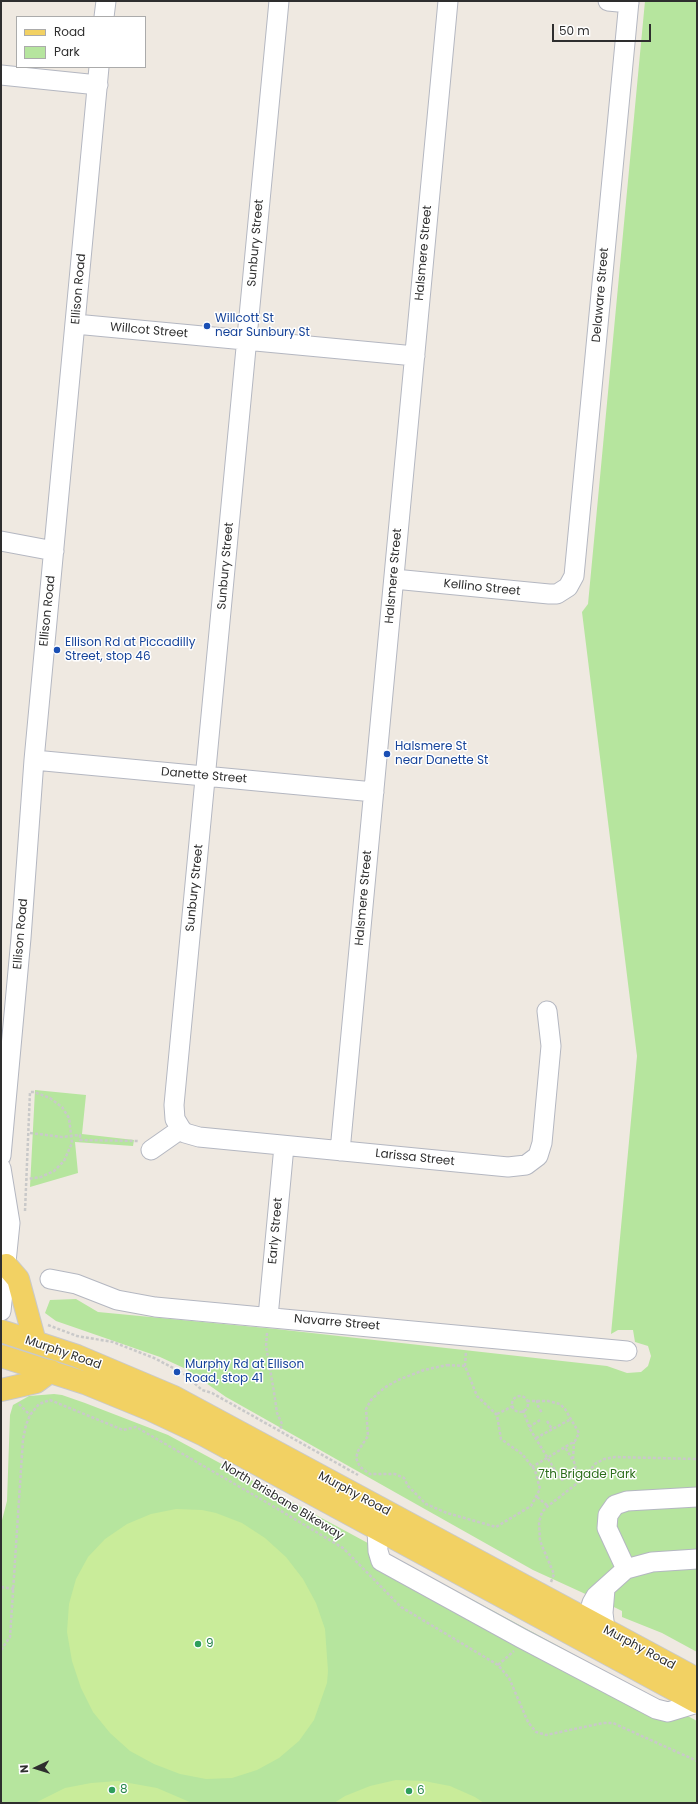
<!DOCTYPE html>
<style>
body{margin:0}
#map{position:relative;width:698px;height:1804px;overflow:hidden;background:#efe9e1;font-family:Poppins,sans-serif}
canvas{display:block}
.frame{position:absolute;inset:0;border:2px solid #2e2e2e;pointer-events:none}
.legend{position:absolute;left:16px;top:16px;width:130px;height:52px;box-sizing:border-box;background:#fff;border:1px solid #ababab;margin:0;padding:5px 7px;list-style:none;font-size:12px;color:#2e2e2e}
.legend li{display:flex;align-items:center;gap:8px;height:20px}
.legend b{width:20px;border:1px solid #ababab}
.north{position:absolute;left:16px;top:1748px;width:40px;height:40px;-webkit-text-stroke:3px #fff;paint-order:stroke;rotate:266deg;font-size:11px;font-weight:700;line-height:16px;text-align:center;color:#2e2e2e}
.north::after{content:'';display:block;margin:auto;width:14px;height:18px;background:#2e2e2e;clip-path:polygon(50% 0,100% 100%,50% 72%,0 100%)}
.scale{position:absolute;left:552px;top:24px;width:99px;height:18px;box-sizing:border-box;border:2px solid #2e2e2e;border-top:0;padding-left:5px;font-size:12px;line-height:14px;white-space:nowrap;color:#2e2e2e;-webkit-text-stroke:3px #fff;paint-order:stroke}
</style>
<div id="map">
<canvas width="698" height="1804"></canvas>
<div class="frame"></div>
<ul class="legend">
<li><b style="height:5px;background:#f2d163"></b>Road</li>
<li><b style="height:11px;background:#b6e59e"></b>Park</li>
</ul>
<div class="north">N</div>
<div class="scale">50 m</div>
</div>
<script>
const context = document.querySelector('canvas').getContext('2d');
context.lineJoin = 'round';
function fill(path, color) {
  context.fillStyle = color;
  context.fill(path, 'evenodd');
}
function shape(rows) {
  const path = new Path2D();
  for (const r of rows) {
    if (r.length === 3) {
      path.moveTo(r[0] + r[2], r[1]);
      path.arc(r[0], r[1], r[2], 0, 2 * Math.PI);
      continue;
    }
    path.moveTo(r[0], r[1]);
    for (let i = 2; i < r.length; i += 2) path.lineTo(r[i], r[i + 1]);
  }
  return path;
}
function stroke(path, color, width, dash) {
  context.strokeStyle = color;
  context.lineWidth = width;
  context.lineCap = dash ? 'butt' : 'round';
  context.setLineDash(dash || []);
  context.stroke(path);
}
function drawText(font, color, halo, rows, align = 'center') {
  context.font = font + ' Poppins,sans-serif';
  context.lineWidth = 3;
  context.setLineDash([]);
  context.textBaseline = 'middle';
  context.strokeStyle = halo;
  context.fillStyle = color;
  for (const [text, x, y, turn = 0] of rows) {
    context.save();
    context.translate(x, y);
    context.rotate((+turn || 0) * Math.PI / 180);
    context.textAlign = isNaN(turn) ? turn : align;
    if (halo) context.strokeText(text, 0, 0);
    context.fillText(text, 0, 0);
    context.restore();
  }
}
const green = shape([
 [645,1,697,1,697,1652,662,1633,622,1617,622,1611,616,1608,533,1570,226,1397,186,1369,160,1357,56,1321,45,1313,50,1300,76,1299,98,1312,276,1329,607,1366,627,1373,641,1372,648,1366,651,1356,648,1346,635,1342,633,1330,618,1330,611,1334,637,1056,582,612,588,604],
 [35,1090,86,1095,82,1134,134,1140,133,1146,75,1142,78,1173,30,1187],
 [54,1394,62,1395,85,1403,168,1435,697,1721,697,1803,1,1803,1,1524,7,1501,10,1415,13,1405,29,1396]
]);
const pitch = shape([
 [176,1509,202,1510,216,1513,242,1523,265,1538,286,1557,303,1579,316,1603,325,1629,328,1671,327,1683,314,1720,299,1741,279,1758,257,1770,232,1778,206,1779,180,1774,154,1764,130,1751,110,1733,93,1712,81,1688,72,1661,67,1632,69,1604,76,1579,88,1557,105,1539,127,1524,151,1514],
 [396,1780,424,1781,450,1786,475,1797,484,1803,334,1803,345,1796,370,1786],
 [118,1781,157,1788,192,1803,35,1803,65,1788,91,1783]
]);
const path = shape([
 [30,1133,62,1137,80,1135,80,1140,138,1141],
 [25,1211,30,1092,34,1092,50,1098,62,1107,69,1118,72,1143,64,1161,54,1171,41,1177,27,1179],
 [48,1325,77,1336,113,1342,154,1358,183,1373,202,1390,212,1393,358,1475],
 [267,1333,266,1346,274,1392,277,1413,282,1424,280,1430],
 [447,1365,465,1366,477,1396,497,1415,501,1439,522,1454,535,1470,540,1489,531,1506,496,1527,447,1513,426,1504,408,1486,404,1478,395,1474,370,1474,360,1467,356,1458,358,1451,368,1436,366,1409,371,1400,384,1388,398,1380,424,1370,447,1365],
 [465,1366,466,1351],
 [520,1404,8],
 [537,1400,538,1406,542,1413],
 [527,1401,548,1401,560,1404,565,1409,579,1433,575,1441,532,1467],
 [19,1404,30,1415],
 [523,1410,530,1429,561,1480,573,1475,576,1470,574,1462,565,1447],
 [497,1414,513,1406],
 [547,1421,552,1429],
 [529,1427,540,1420],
 [536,1438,571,1419],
 [573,1459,574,1442],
 [537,1497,548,1506],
 [551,1582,554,1574,540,1541,539,1522,542,1512,548,1506,584,1478,595,1464,604,1459,615,1457,697,1459],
 [1,1587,14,1589],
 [1,1650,10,1637,23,1439,26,1425,30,1415,39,1404,50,1400,123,1430,136,1427,271,1505,343,1548,401,1607,498,1665,509,1678,528,1722,536,1732,546,1735,603,1723,613,1723,697,1761],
 [498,1665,514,1651]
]);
const minor = shape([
 [608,1,629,3],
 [104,17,106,1],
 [1,75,98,85],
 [75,324,415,356],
 [1,541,54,551],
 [394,579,549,594,557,594,568,587,574,576,629,1],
 [34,760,374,792],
 [181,1129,175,1119,174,1105,279,1],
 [151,1150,181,1129,185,1133,199,1137,508,1167,526,1165,538,1156,542,1143,551,1046,547,1011],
 [340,1151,448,1],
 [1,1156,21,938,34,760,99,67],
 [1,1168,10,1223,1,1311],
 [50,1279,76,1284,117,1300,155,1307,627,1351],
 [268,1317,284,1146],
 [377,1529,378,1551,381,1561,521,1638,656,1709,668,1712,697,1703],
 [626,1569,607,1528,608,1515,615,1505,627,1501,697,1497],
 [605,1589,603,1613,605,1629],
 [589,1634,587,1619,592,1603,596,1596,626,1569,652,1562,697,1559]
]);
const major = shape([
 [6,1265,18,1279,35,1342],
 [1,1331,77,1356,174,1397,697,1679],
 [1,1356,85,1383,151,1410,204,1435,697,1702],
 [1,1390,36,1382,51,1371]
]);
const markers = [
 [207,326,4,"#1a4fb4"],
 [57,650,4,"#1a4fb4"],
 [387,754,4,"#1a4fb4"],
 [177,1372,4,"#1a4fb4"],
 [198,1644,4,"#2e9e5b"],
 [112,1790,4,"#2e9e5b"],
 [409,1791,4,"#2e9e5b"]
];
const streetNames = [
 ["Sunbury Street",256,243,-85],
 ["Halsmere Street",424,253,-85],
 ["Ellison Road",79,289,-85],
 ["Delaware Street",601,295,-85],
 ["Willcot Street",149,331,5],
 ["Sunbury Street",226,566,-85],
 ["Halsmere Street",394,576,-85],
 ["Kellino Street",482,588,6],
 ["Ellison Road",48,611,-84],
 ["Danette Street",204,776,5],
 ["Sunbury Street",195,888,-84],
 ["Halsmere Street",364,898,-85],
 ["Ellison Road",21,934,-85],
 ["Larissa Street",415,1158,6],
 ["Early Street",276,1231,-85],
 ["Navarre Street",337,1323,5],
 ["Murphy Road",63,1353,19],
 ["Murphy Road",354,1494,28],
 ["North Brisbane Bikeway",282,1501,31],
 ["Murphy Road",639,1648,28]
];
const transitNames = [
 ["Willcott St",215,319],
 ["near Sunbury St",215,333],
 ["Ellison Rd at Piccadilly",65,643],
 ["Street, stop 46",65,657],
 ["Halsmere St",395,747],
 ["near Danette St",395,761],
 ["Murphy Rd at Ellison",185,1365],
 ["Road, stop 41",185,1379]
];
const parkNames = [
 ["7th Brigade Park",587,1475]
];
const leisureNames = [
 ["9",206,1644],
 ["8",120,1790],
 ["6",417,1791]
];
fill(green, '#b6e59e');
fill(pitch, '#c9ec9a');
stroke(minor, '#b4b7c1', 21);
stroke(major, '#c9c9c9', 24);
stroke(path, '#c9c9c9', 2.5, [3, 2]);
stroke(minor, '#fff', 19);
stroke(major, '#f2d163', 22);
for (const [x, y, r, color] of markers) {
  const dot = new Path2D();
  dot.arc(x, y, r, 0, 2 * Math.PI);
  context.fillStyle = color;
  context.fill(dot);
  stroke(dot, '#fff', 1.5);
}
drawText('12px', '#2e2e2e', '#fff', streetNames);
drawText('12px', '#164399', '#fff', transitNames, 'left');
drawText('12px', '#2c6e1b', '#fff', parkNames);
drawText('12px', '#27864d', '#fff', leisureNames, 'left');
</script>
